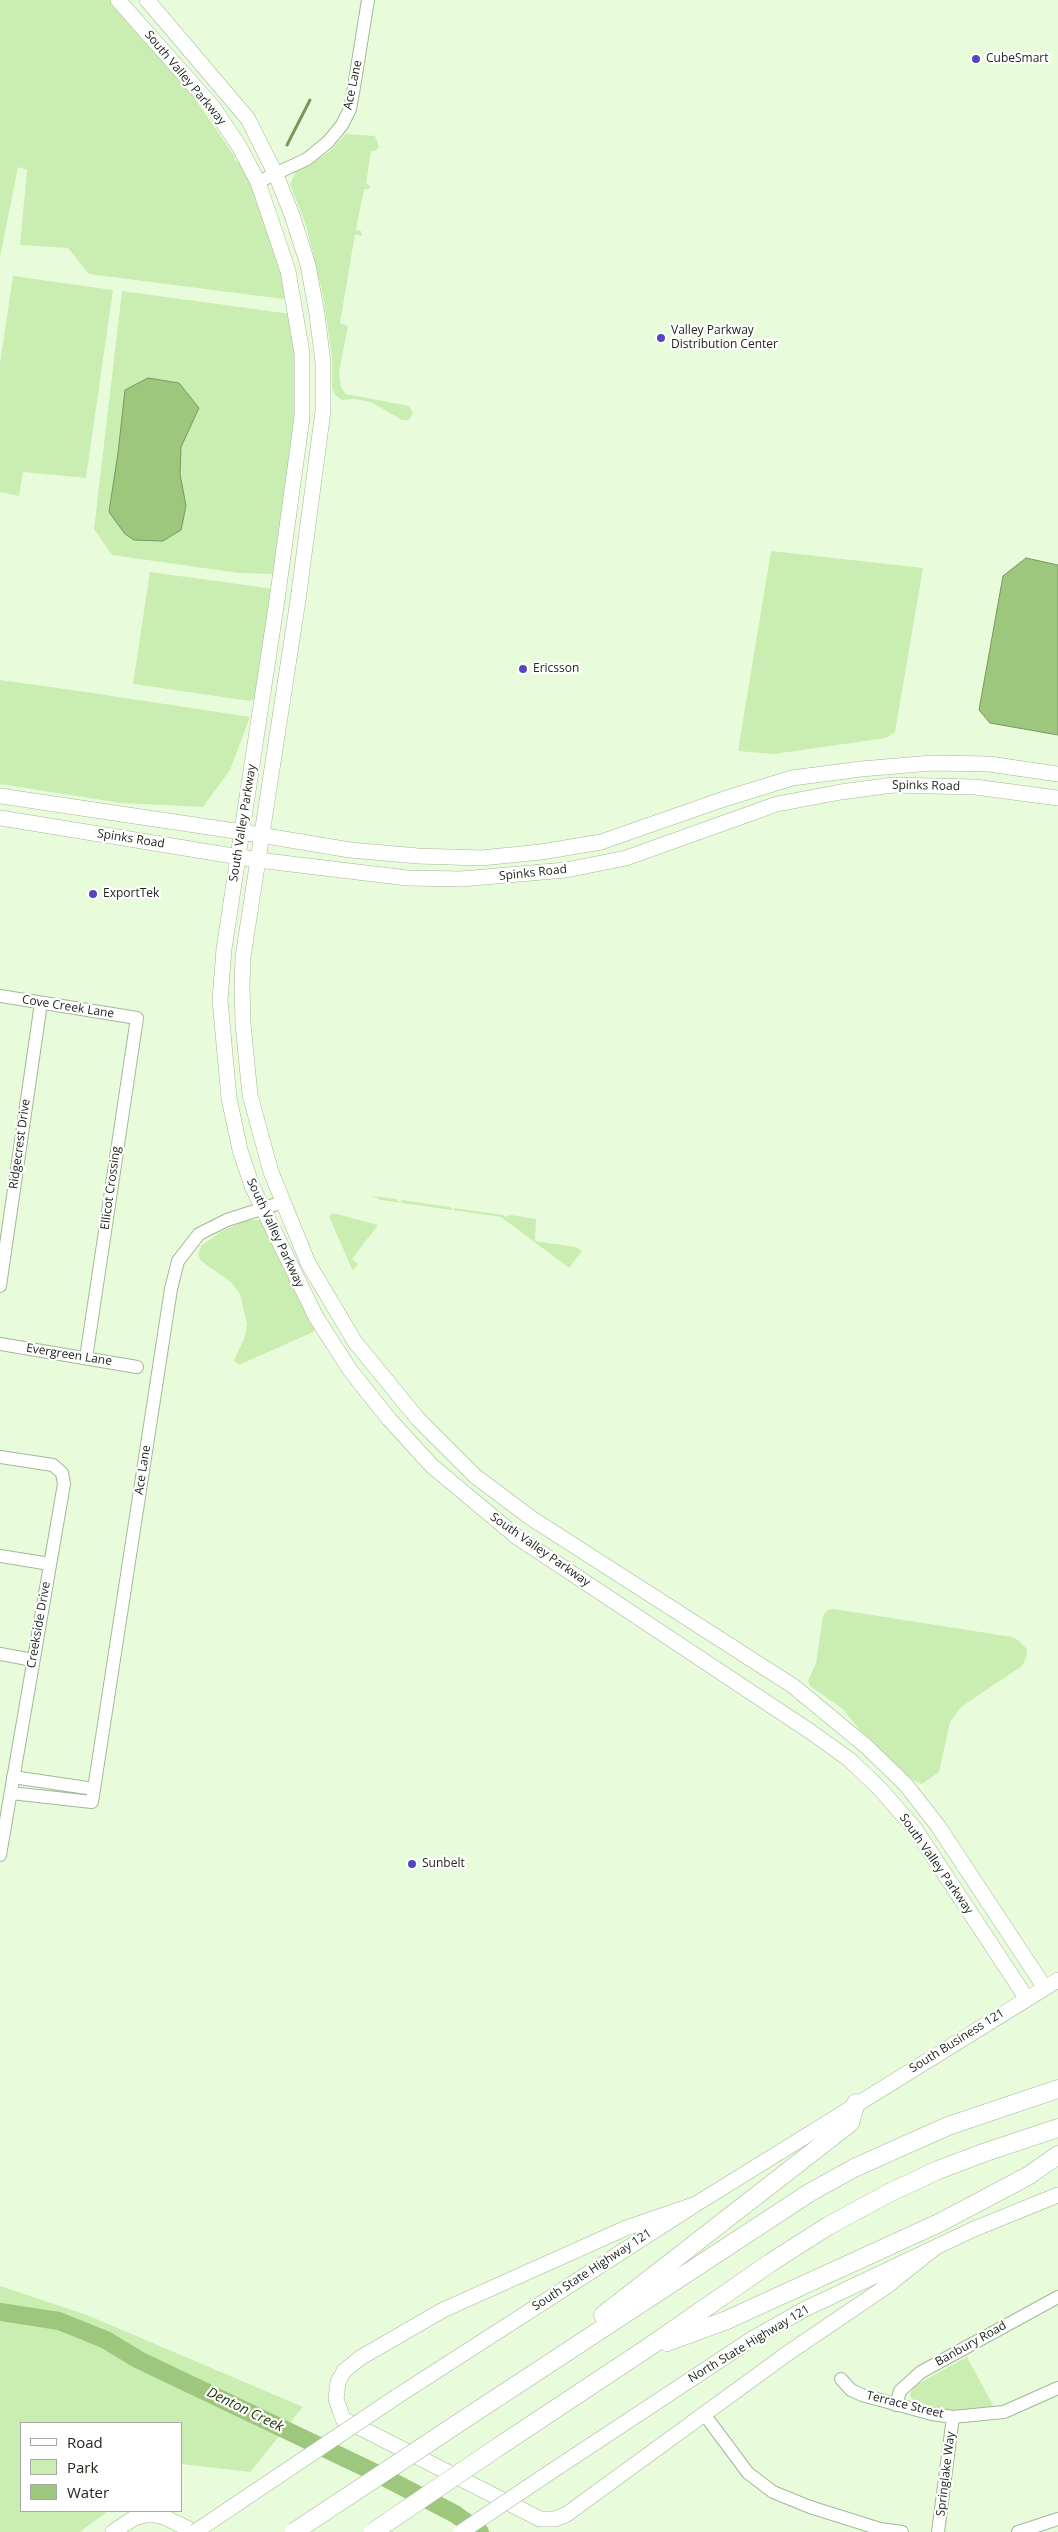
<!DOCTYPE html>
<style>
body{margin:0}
#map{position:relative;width:1058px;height:2532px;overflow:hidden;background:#e8fcdb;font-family:"Open Sans",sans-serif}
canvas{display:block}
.legend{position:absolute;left:20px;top:2422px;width:162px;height:90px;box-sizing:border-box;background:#fff;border:1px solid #a6a9a4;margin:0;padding:6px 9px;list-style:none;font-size:15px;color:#21281c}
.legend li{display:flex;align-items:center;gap:10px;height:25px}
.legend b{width:25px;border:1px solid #a6a9a4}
</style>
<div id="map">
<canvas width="1058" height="2532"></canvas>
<ul class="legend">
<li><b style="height:6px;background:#fff"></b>Road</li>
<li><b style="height:14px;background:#caeeb1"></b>Park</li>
<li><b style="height:14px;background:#9cc77d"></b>Water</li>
</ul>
</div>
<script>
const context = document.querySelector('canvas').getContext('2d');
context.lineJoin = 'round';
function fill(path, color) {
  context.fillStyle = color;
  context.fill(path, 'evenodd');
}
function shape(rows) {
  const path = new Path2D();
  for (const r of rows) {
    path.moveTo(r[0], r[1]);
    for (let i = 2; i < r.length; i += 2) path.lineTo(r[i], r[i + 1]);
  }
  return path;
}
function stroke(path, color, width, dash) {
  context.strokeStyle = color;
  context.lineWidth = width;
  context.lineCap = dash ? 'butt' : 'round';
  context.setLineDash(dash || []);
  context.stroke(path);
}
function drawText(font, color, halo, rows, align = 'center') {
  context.font = font + ' "Open Sans",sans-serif';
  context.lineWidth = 4.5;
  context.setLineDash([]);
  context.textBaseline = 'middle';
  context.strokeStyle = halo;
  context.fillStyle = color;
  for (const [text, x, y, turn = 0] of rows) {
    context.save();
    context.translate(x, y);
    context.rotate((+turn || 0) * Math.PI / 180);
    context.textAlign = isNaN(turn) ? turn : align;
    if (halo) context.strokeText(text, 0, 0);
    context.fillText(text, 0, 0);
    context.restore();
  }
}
const green = shape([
 [0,0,110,0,175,70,236,158,234,159,245,167,275,237,285,295,283,299,89,274,68,248,20,245,27,170,18,167,0,257],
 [346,134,375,136,379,147,375,151,371,151,366,184,370,185,369,189,364,189,356,230,361,231,362,236,355,234,340,323,348,326,339,372,341,387,346,394,409,406,413,413,409,420,402,420,371,402,355,399,342,400,335,395,332,387,332,357,323,295,306,225,290,184,297,170,311,164,329,152],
 [13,276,113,290,86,478,23,472,19,496,0,492,0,364],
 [122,291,291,314,298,361,295,429,274,574,239,573,112,555,94,529],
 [771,551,923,568,895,732,886,738,774,754,738,751],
 [150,572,275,589,255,698,250,701,133,684],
 [0,680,79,691,250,717,230,770,203,807,121,803,0,784],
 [372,1196,397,1199,397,1201,401,1202,402,1200,450,1207,454,1210,454,1208,504,1215,505,1217,511,1215,536,1219,535,1241,576,1247,582,1251,569,1268,501,1217,381,1200],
 [333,1213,378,1225,352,1259,358,1264,353,1271,330,1219,329,1216],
 [247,1220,261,1220,316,1327,313,1332,239,1365,234,1360,245,1337,247,1324,240,1294,231,1282,201,1261,198,1254,201,1246,220,1232],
 [834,1609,1012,1637,1018,1640,1027,1649,1026,1658,1022,1666,961,1707,950,1722,939,1772,922,1784,913,1780,904,1772,858,1728,843,1709,810,1686,808,1681,816,1663,823,1616,828,1610],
 [0,2286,87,2315,303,2407,250,2472,181,2464,181,2423,21,2423,21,2511,108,2511,80,2532,0,2532],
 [967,2357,994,2407,977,2411,954,2411,915,2404,910,2395,914,2386]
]);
const water = shape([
 [148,378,179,383,199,408,181,447,180,474,186,506,181,530,163,541,134,540,125,534,109,512,118,453,125,390,148,378],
 [1026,558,1058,565,1058,735,990,723,979,710,1003,576,1026,558]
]);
const stream = shape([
 [287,145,310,100]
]);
const river = shape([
 [0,2312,59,2321,106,2340,139,2360,376,2473,455,2514,480,2532]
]);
const minor = shape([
 [258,182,307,159,328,142,342,125,350,109,353,93,368,0],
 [0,996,137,1018,86,1358],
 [0,1286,41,1003],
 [0,1344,137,1367],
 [0,1457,53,1465,62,1473,64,1484,0,1855],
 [0,1556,50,1564],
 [0,1654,33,1660],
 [13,1777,94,1789],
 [11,1793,92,1802,171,1289,178,1261,199,1234,227,1220,283,1202],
 [841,2379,851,2390,862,2395,932,2414,953,2417,1004,2412,1058,2388],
 [896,2405,900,2391,921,2372,1058,2297],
 [704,2414,748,2473,773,2492,810,2507,880,2529,902,2532],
 [938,2532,953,2417],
 [1018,2532,1058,2519]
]);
const major = shape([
 [118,0,213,107,239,146,258,182,288,271,302,353,302,417,277,600,224,949,220,1000,229,1098,240,1150,252,1186,316,1317,350,1370,389,1419,432,1466,517,1537,811,1732,850,1760,881,1790,915,1829,1027,1999],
 [147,0,248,119,276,175,292,215,308,265,317,314,323,363,323,411,298,600,243,957,242,986,243,1024,250,1095,271,1172,308,1263,355,1342,418,1419,475,1476,531,1518,793,1686,867,1747,906,1785,938,1826,1045,1988],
 [0,796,242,832,350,850,418,856,481,858,541,852,601,842,724,799,792,778,861,769,932,763,989,764,1058,774],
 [0,818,258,860,407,878,461,879,566,870,626,858,777,804,841,792,893,785,975,787,1058,798],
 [696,2204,626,2228,443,2310,360,2358,344,2371,338,2382,336,2399,343,2419,540,2519,555,2519,567,2514,788,2353,887,2286,936,2247],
 [396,2397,696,2204,1058,1980],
 [549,2473,752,2339,805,2309,974,2229,1058,2195],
 [113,2532,134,2518,150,2514,164,2517,195,2532]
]);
const highway = shape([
 [603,2315,850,2123,856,2103],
 [667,2342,727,2320,939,2223,1028,2176,1058,2155],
 [454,2426,809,2193,854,2168,948,2126,1058,2089],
 [498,2447,646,2349,770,2263,828,2226,889,2193,938,2170,986,2152,1058,2128]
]);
const majorBridge = shape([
 [195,2532,396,2397],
 [461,2532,549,2473]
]);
const highwayBridge = shape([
 [294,2532,454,2426],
 [373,2532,498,2447]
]);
const markers = [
 [976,59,5,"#5546bd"],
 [661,338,5,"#5546bd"],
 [523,669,5,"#5546bd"],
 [93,894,5,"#5546bd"],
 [412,1864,5,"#5546bd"]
];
const poiNames = [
 ["CubeSmart",986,59],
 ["Valley Parkway",671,331],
 ["Distribution Center",671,345],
 ["Ericsson",533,669],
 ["ExportTek",103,894],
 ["Sunbelt",422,1864]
];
const streetNames = [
 ["South Valley Parkway",185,78,50],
 ["Ace Lane",353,85,-78],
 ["Spinks Road",926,786,1],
 ["South Valley Parkway",243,823,-81],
 ["Spinks Road",131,839,9],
 ["Spinks Road",533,873,-6],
 ["Cove Creek Lane",68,1007,9],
 ["Ridgecrest Drive",20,1144,-82],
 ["Ellicot Crossing",111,1188,-82],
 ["South Valley Parkway",275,1233,65],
 ["Evergreen Lane",69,1355,9],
 ["Ace Lane",143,1470,-81],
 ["South Valley Parkway",540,1550,35],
 ["Creekside Drive",39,1625,-80],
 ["South Valley Parkway",936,1864,55],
 ["South Business 121",957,2041,-32],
 ["South State Highway 121",592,2270,-33],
 ["North State Highway 121",749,2344,-31],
 ["Banbury Road",971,2344,-29],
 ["Terrace Street",905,2405,14],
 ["Springlake Way",946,2474,-83]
];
const waterNames = [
 ["Denton Creek",245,2410,26]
];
fill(green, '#caeeb1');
fill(water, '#9cc77d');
stroke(water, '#779760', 1);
stroke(stream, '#779760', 3);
stroke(river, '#9cc77d', 18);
stroke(minor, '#a4b798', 14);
stroke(major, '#a4b798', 16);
stroke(highway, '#a4b798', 19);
stroke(minor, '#fff', 12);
stroke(major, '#fff', 15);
stroke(highway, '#fff', 18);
stroke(majorBridge, '#a4b798', 16, []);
stroke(highwayBridge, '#a4b798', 19, []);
stroke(majorBridge, '#fff', 15);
stroke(highwayBridge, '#fff', 18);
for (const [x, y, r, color] of markers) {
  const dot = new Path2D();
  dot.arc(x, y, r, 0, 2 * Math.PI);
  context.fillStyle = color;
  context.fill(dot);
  stroke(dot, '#fff', 2);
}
drawText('12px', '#21281c', '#fff', poiNames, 'left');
drawText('12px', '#21281c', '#fff', streetNames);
drawText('italic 14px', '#213c06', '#fff', waterNames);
</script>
